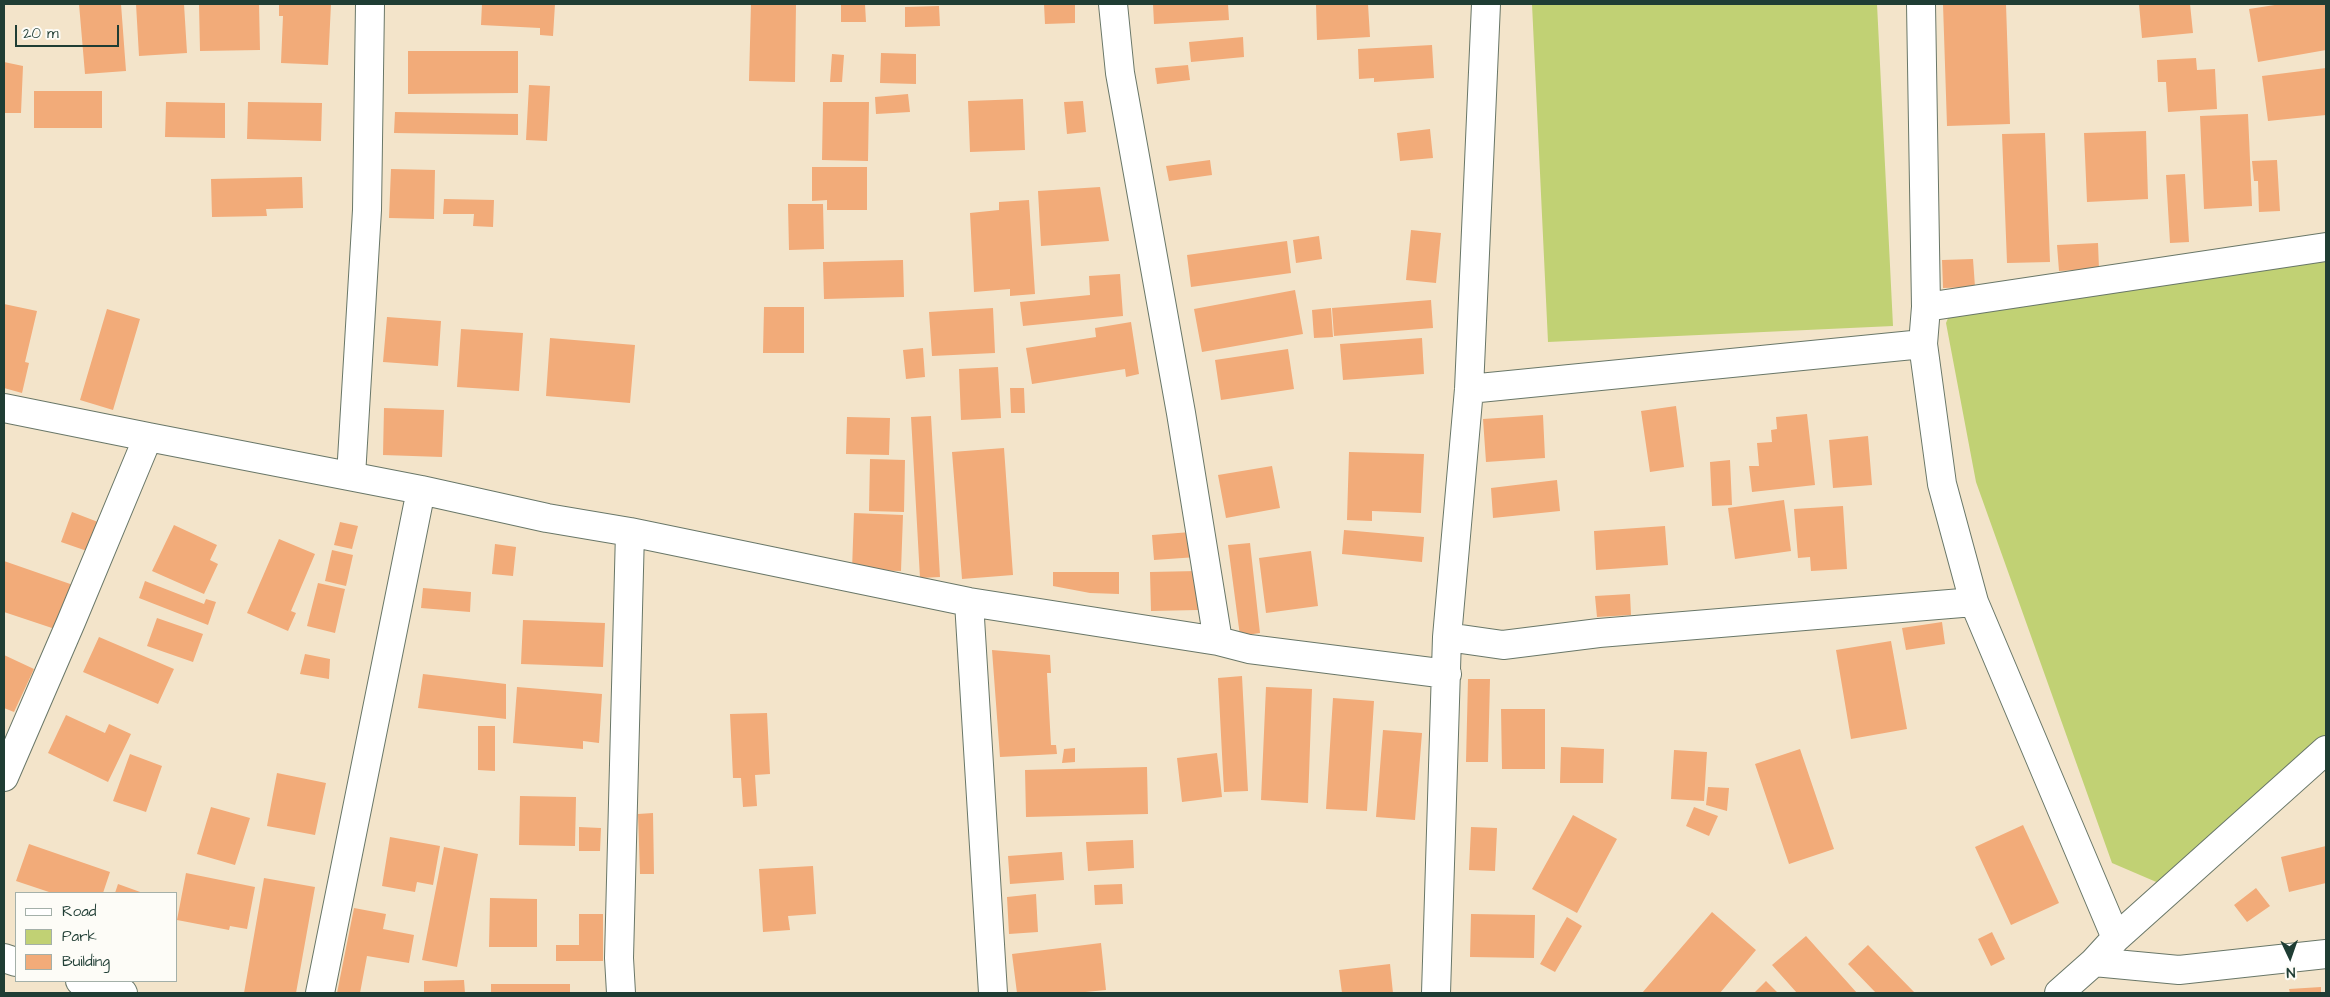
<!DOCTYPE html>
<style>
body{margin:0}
#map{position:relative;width:2330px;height:997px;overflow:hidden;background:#f3e4ca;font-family:"Architects Daughter",sans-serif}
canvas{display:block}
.frame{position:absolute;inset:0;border:5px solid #1f3d34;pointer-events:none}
.legend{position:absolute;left:15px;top:892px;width:162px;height:90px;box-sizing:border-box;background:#fdfcf7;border:1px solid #a4b0a9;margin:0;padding:6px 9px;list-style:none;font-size:15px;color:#1f3d34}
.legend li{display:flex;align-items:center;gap:10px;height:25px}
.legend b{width:25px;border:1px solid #a4b0a9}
.north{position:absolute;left:2265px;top:932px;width:50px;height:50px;-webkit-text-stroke:4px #fdfcf7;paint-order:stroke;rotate:177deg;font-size:14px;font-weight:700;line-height:20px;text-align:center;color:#1f3d34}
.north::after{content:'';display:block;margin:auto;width:18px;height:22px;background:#1f3d34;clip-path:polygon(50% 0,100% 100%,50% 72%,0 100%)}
.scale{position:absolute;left:15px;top:25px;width:104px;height:22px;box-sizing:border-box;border:2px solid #1f3d34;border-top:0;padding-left:6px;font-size:15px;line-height:18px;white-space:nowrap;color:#1f3d34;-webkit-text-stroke:4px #fdfcf7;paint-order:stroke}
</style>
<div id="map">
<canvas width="2330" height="997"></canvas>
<div class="frame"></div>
<ul class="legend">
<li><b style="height:6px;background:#fff"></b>Road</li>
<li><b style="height:14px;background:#c1d174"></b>Park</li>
<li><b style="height:14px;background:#f2ab79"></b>Building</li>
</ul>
<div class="north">N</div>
<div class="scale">20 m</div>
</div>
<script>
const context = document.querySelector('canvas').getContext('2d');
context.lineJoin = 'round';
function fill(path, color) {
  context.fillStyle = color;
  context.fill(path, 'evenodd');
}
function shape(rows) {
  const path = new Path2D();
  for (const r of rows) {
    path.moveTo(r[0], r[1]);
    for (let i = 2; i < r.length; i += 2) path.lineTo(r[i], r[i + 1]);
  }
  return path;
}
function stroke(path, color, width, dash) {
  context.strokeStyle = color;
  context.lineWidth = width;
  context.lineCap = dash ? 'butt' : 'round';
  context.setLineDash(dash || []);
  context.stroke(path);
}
const green = shape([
 [1532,4,1877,4,1893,326,1548,342],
 [2326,262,2326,746,2161,884,2112,863,1976,482,1946,323,1951,311,2138,281]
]);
const building = shape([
 [79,4,121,4,126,71,85,74],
 [136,4,184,4,187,53,139,56],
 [199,4,259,4,260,50,200,51],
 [279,4,331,4,328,65,281,63,283,16,279,16],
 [482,4,555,4,553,36,540,35,540,28,481,25],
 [751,4,796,4,795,82,749,81],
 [841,4,865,4,866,22,841,22],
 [1044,4,1075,4,1075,23,1045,24],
 [1153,4,1228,4,1229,20,1154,24],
 [1316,4,1368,4,1370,37,1317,40],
 [1943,4,2006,4,2010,124,1947,126],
 [2139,4,2190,4,2193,33,2142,38],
 [2281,4,2326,4,2326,50,2258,62,2249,9],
 [939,6,940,26,905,27,905,7],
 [1243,37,1244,57,1191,62,1189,42],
 [1432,45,1434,78,1374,82,1374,78,1359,79,1358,49],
 [408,51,518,51,518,93,408,94],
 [881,53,916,54,916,84,880,83],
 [832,54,844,55,842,82,830,82],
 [2196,58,2197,70,2215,69,2217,109,2168,112,2166,82,2158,82,2157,60],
 [4,62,23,66,21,113,4,113],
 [1188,65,1190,80,1157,84,1155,68],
 [2326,68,2326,115,2268,121,2262,76],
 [529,85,550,86,547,141,526,140],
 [34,91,102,91,102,128,34,128],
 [908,94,910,112,876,114,875,97],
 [1023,99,1025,150,970,152,968,101],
 [1083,101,1086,132,1067,134,1064,102],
 [166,102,225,103,225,138,165,137],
 [248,102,322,103,321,141,247,139],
 [823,102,869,102,868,161,822,160],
 [395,112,518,114,518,135,394,133],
 [2248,114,2252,206,2204,209,2200,116],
 [1430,129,1433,158,1400,161,1397,133],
 [2146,131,2148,199,2087,202,2084,133],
 [2045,133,2050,262,2007,263,2002,134],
 [1210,160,1212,175,1169,181,1166,166],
 [2277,160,2280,211,2259,212,2258,181,2254,181,2252,161],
 [812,167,867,167,867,210,827,210,827,200,812,201],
 [391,169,435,170,434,219,389,218],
 [2185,174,2189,242,2170,243,2166,175],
 [302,177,303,208,266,209,267,216,212,217,211,179],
 [1100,187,1109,241,1041,246,1038,191],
 [444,199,494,200,493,227,473,226,474,214,443,214],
 [1029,200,1035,294,1010,296,1010,289,974,292,970,213,999,210,999,202],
 [788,204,823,204,824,249,789,250],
 [1411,230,1441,233,1436,283,1406,280],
 [1319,236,1322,259,1296,263,1293,240],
 [1287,241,1291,273,1191,287,1187,255],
 [2098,243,2099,269,2059,271,2057,245],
 [1973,259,1975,287,1943,288,1942,260],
 [903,260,904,297,824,299,823,262],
 [1120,274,1123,316,1023,326,1020,302,1090,295,1089,276],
 [1295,290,1303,334,1202,352,1194,309],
 [1431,300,1433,328,1334,336,1332,308],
 [4,304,37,311,25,362,29,363,22,393,4,388],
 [764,307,804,307,804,353,763,353],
 [993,308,995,353,932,356,929,312],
 [1331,308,1333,337,1314,338,1312,310],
 [107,309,140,319,113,410,80,400],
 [387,317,441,321,438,366,383,362],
 [1131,322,1139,374,1126,377,1125,369,1032,384,1026,348,1096,337,1095,328],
 [461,329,523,333,519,391,457,387],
 [550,338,635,345,630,403,546,396],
 [1422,338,1424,374,1343,380,1340,344],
 [923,348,925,377,906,379,903,350],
 [1288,349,1294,389,1221,400,1215,360],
 [998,367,1001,418,961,420,959,369],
 [1010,388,1024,388,1025,413,1011,413],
 [1676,406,1684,467,1650,472,1641,411],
 [384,408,444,410,442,457,383,455],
 [1807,414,1815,485,1752,492,1749,466,1759,466,1757,443,1772,442,1771,430,1777,429,1776,417],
 [1543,415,1545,458,1486,462,1483,419],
 [931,416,940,577,920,578,911,417],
 [847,417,890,418,889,455,846,454],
 [1868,436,1872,485,1833,488,1829,440],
 [1004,448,1013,575,962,579,952,452],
 [1349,452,1424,454,1421,513,1372,511,1372,521,1347,520],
 [870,459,905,460,904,512,869,511],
 [1730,460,1732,505,1712,506,1710,462],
 [1272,466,1280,508,1226,518,1218,475],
 [1557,480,1560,511,1493,518,1491,488],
 [1784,500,1791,551,1735,559,1728,508],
 [1843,506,1847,569,1811,571,1810,557,1798,558,1794,509],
 [72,512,98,522,87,551,61,542],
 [854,513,903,515,901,571,852,570],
 [340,522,358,526,352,549,334,545],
 [174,525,217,545,210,560,218,564,204,594,152,571],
 [1665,526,1668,565,1596,570,1594,531],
 [1344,530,1424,537,1422,562,1342,554],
 [1191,532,1197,557,1154,560,1152,535],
 [279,539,315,554,291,611,296,613,288,631,247,613],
 [1250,543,1260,633,1240,636,1228,545],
 [495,544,516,547,513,576,492,574],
 [332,550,353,555,346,586,325,581],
 [1311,551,1318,606,1266,613,1259,558],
 [4,561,76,586,61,631,4,612],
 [1197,571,1198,610,1151,611,1150,572],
 [1053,572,1119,572,1119,594,1090,593,1053,586],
 [145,581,204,604,206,599,216,602,208,625,139,598],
 [318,583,345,589,335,633,307,626],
 [423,588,471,592,470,612,421,608],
 [1630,594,1631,615,1597,617,1595,596],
 [157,618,203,634,193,662,147,646],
 [523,620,605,623,603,667,521,664],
 [1942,622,1945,644,1906,650,1902,628],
 [99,637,174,669,158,704,83,672],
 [1891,641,1907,729,1851,739,1836,650],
 [992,650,1050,655,1051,673,1047,673,1051,745,1056,745,1057,754,1000,757],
 [305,654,330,659,329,679,300,674],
 [4,655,34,669,14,712,4,708],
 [423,674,506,684,506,719,418,708],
 [1242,676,1248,791,1224,792,1218,678],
 [1468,679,1490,679,1488,762,1466,762],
 [517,687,602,694,599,743,583,741,583,749,513,743],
 [1266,687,1312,689,1308,803,1261,800],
 [1333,698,1374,701,1367,811,1326,809],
 [1501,709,1545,709,1545,769,1502,769],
 [767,713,770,774,755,775,757,806,743,807,741,778,733,778,730,714],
 [66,715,105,733,109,724,131,734,108,782,48,753],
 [478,726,495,726,495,771,478,770],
 [1383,730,1422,733,1415,820,1376,817],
 [1561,747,1604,749,1603,783,1560,783],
 [1075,748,1075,762,1062,763,1064,749],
 [1800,749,1834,849,1789,864,1755,764],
 [1674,750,1707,752,1704,801,1671,799],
 [1217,753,1222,797,1182,802,1177,758],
 [130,754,162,766,146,812,113,801],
 [1147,767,1148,814,1026,817,1025,770],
 [277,773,326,783,315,835,267,826],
 [1708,787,1729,788,1727,811,1706,805],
 [520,796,576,797,575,846,519,845],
 [211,807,250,818,235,865,197,854],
 [1694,807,1718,816,1709,836,1686,826],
 [653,813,654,874,640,874,638,814],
 [1573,815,1617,839,1577,913,1532,889],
 [2023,825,2059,903,2011,925,1975,847],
 [579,827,601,828,600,851,579,851],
 [1471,827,1497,828,1495,871,1469,870],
 [390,837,440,846,433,885,417,882,415,892,382,886],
 [1133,840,1134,868,1088,871,1086,842],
 [29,844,110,872,103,893,52,893,16,881],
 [2326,846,2326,883,2289,892,2281,857],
 [444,847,478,854,457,967,422,960],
 [1062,852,1064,880,1010,884,1008,856],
 [813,866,816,914,788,916,790,930,763,932,759,869],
 [186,873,255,887,247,929,230,926,229,930,177,920],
 [264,878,315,887,296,993,244,993],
 [118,884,143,893,115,893],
 [1122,884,1123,904,1095,905,1094,885],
 [2256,888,2270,906,2247,922,2234,905],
 [1036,894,1038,932,1009,934,1007,897],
 [490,898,537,899,537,947,489,947],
 [354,908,386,914,383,929,414,935,409,963,367,956,360,993,337,993],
 [1712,912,1756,950,1720,993,1642,993],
 [579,914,603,914,603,961,556,961,556,945,579,945],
 [1471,914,1535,915,1534,958,1470,957],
 [1567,917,1582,926,1555,972,1540,964],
 [1992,932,2005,959,1991,966,1978,939],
 [1806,936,1857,993,1797,993,1772,965],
 [1101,943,1106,990,1075,993,1017,993,1012,954],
 [1868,945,1915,993,1876,993,1848,964],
 [1390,964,1393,993,1342,993,1339,970],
 [464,980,465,993,424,993,424,981],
 [1766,981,1778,993,1754,993],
 [491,984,570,984,570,993,491,993],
 [2321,987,2321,993,2290,993,2289,989]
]);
const minor = shape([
 [1113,4,1120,73,1181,413,1218,641],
 [1921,4,1926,307,1923,344,1942,484,1974,602],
 [1926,307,2326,247],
 [1469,389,1923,344],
 [4,408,148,437],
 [351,476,367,210,370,4],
 [969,602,993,993],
 [1447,637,1503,645,1599,633,1974,602,2116,938],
 [4,777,71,622,148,437,421,490,547,518,630,532,969,602,1218,641,1249,649,1447,674],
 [4,958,16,962],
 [2094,962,2179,970,2326,954],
 [80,981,123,993],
 [320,993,421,490],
 [621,993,619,958,630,532],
 [1436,993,1447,637,1469,389,1486,4],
 [2059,993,2094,962,2116,938,2326,750]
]);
fill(green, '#c1d174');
fill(building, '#f2ab79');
stroke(minor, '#697768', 30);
stroke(minor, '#fff', 28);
</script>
